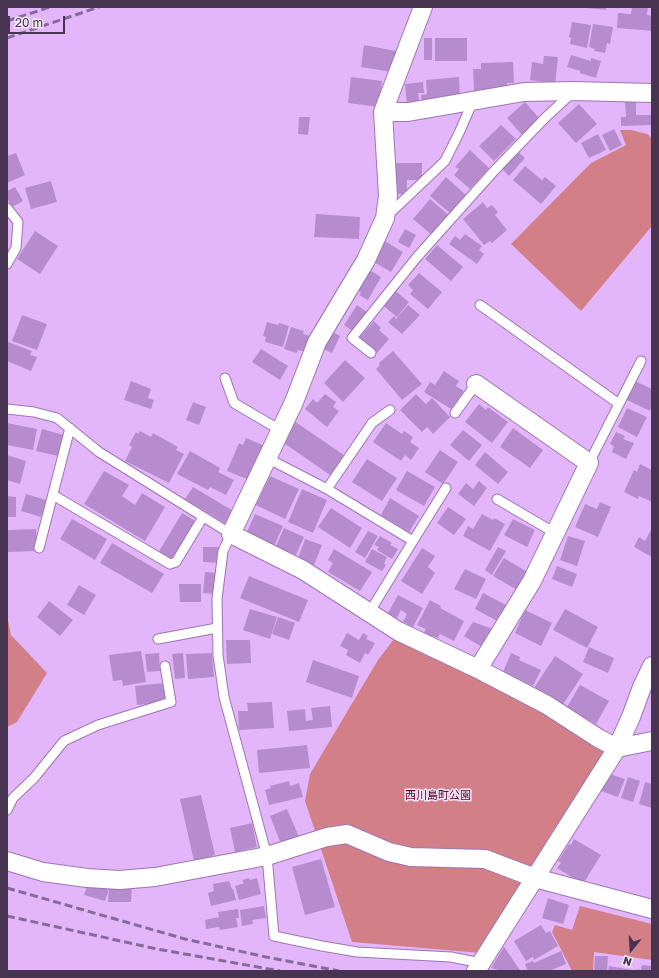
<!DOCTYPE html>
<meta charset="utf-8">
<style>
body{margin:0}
#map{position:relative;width:659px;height:978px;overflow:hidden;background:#e3b6fc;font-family:"Golos Text",sans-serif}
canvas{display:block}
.frame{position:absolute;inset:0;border:8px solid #463450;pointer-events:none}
.north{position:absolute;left:611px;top:930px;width:40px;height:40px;-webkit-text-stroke:3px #f3e5fb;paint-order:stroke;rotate:198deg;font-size:11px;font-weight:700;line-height:16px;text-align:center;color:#463450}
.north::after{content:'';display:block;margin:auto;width:14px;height:18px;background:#463450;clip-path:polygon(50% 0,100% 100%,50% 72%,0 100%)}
.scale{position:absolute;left:8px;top:16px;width:57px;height:18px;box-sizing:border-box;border:2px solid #463450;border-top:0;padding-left:5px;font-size:12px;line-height:14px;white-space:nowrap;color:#463450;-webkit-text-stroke:3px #f3e5fb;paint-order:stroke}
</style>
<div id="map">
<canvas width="659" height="978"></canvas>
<div class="frame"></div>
<div class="north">N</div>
<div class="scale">20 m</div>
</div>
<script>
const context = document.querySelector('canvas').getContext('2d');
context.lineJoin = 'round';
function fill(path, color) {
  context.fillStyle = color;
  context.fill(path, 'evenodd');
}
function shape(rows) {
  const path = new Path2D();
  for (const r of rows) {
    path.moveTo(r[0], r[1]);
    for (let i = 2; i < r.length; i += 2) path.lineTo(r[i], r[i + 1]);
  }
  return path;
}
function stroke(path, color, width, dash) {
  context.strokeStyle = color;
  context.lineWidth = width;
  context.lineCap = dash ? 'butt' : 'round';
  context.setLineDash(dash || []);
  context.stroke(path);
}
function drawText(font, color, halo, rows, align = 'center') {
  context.font = font + ' "Golos Text","Noto Sans JP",sans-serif';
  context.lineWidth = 3;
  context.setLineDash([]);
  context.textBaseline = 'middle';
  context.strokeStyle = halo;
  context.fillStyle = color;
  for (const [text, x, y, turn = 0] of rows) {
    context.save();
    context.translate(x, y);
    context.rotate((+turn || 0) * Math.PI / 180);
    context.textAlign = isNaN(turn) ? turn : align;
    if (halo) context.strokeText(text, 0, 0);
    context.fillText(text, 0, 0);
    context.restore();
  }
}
const green = shape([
 [620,130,631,130,647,134,652,138,652,226,581,311,511,244,591,163,626,145],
 [7,616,11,635,47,673,17,722,7,727],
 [397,635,482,676,602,749,604,758,481,953,352,942,305,801,310,774,378,660],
 [580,906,652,924,652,960,594,952,593,971,572,971,552,932,555,925,572,930]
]);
const building = shape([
 [586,7,606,7,606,10,586,8],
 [632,7,648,7,647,15,652,16,652,31,617,28,618,13,631,14],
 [572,22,591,25,587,48,570,44,571,38,569,37],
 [593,24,613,27,610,44,607,43,605,53,594,51,595,49,589,47],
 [424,38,432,38,432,60,424,60],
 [435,38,467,38,467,61,435,61],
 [364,45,396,51,392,72,361,67],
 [571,55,591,61,591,58,601,61,596,78,580,73,580,71,567,67],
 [544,56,558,57,555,84,530,80,532,62,543,64],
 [513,62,514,83,507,83,507,91,474,92,473,69,481,69,481,63],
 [351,77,382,81,379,107,348,103],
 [459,77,460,95,422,104,421,95,427,94,426,80],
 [423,82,424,93,418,93,420,105,407,106,405,84],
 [525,102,540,119,522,135,507,118],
 [625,102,636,102,636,115,652,115,652,125,621,126,621,117,626,117],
 [579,104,597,124,576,143,558,123],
 [299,117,310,117,308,135,298,134],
 [501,125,516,139,494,161,479,146],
 [614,129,622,145,610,151,602,135],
 [598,134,606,150,589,158,581,143],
 [470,150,489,168,470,189,454,175,459,169,455,167],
 [517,151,525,158,509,176,501,168],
 [16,153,25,175,7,183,7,156],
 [393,163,422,163,422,180,407,180,407,194,392,194],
 [525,166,542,180,545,177,556,186,541,204,513,180],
 [446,177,467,196,451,214,430,196],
 [51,181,57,202,31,209,25,188],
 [15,187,23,201,12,207,7,198,7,191],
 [430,199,450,216,433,236,413,219],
 [483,202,487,208,492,205,498,212,495,215,507,230,492,243,490,241,484,245,463,219],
 [316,214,360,217,359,239,314,237],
 [405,229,416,235,409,248,398,242],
 [35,231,58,246,40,274,17,259],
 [465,234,482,246,479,250,484,254,477,264,449,244,455,236,460,240],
 [381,239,403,252,391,272,369,259],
 [437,245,463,267,451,281,425,259],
 [368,269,381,277,368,300,359,295,361,292,356,289],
 [419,273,442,292,428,309,410,294,413,290,408,285],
 [393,289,409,302,397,317,381,304],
 [357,305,367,312,354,332,344,325],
 [408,305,420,315,402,334,388,322,394,316,396,319],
 [22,315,47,324,37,350,12,341],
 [374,321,381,328,379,330,389,339,377,353,359,338],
 [267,322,278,325,279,323,289,326,283,347,265,342,266,337,263,336],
 [291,327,304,331,303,334,310,336,305,352,298,350,297,353,284,349],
 [331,331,340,336,332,353,323,349],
 [8,342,32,351,30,355,37,357,31,371,7,361],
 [261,349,288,366,280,380,252,362],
 [393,351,422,384,402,400,376,369,380,365,379,363],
 [345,360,365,378,343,402,324,383],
 [444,371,459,381,456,386,464,391,451,409,424,392,430,382,435,385],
 [131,381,151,389,148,398,154,400,151,409,124,400],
 [635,381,652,389,652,406,650,411,627,400],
 [325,394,336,402,333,407,339,411,327,427,305,409,313,399,317,403],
 [416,394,426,404,432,398,450,417,433,434,427,427,422,432,400,410],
 [193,402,206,407,199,425,186,420],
 [479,404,486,410,488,407,508,422,492,443,465,422],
 [627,408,647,417,637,437,618,427],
 [294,421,344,455,330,475,281,441],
 [7,423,37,429,33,450,7,445],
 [386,423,402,434,404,431,413,437,410,442,419,448,411,460,405,455,401,461,373,442],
 [513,428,543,450,530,468,500,447],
 [42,429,64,435,58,456,36,451],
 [463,430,482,445,469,461,450,445],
 [140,431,151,437,153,433,178,447,176,450,184,454,169,483,125,461,132,447,129,445,136,432,138,434],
 [616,432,625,436,623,439,634,443,626,459,612,452,614,446,610,444],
 [246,438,265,446,247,479,227,471,239,443,243,445],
 [440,450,458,462,443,484,425,472],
 [190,451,220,468,218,472,234,480,226,495,210,487,208,490,177,474],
 [485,452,508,472,498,484,475,465],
 [7,455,26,461,20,484,7,480],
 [367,459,397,478,382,501,352,482],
 [640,464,652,470,652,502,639,496,638,499,624,492,634,470,637,472],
 [104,471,129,485,122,496,135,505,142,493,165,507,145,541,84,504],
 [407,471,435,487,424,506,396,490],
 [270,476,299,489,285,519,256,505],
 [479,481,487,488,474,506,458,494,466,483,473,489],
 [193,487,235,512,228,525,185,499],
 [302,489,327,500,313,533,288,522],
 [26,494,46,500,41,517,21,511],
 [7,496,16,497,16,517,7,517],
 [390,498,419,516,409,532,381,515],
 [600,502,611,507,598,537,575,527,585,504,597,509],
 [448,507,466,519,454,535,437,523],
 [331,508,362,528,350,548,318,527],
 [182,513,197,522,173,562,158,553],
 [255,514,283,526,274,546,246,534],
 [482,514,493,520,494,518,505,524,490,551,463,536,468,526,473,529],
 [72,519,107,539,95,560,60,539],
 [513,519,535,530,527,547,504,535],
 [284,528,304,537,296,555,276,546],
 [652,528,652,557,634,547,639,537,645,541],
 [36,529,37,551,7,552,7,530],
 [368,531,378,536,365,558,355,552],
 [380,536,392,543,390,545,398,549,392,559,377,550,379,547,374,545],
 [568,536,585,541,577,566,560,560],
 [305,539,322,545,314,565,298,558],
 [112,543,164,574,152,593,100,563],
 [203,547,220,547,220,563,203,562],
 [498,547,506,551,492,575,485,570],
 [422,548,435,556,428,567,435,573,422,594,401,581],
 [334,549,372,572,360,591,328,572,333,563,328,560],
 [372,549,387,557,384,564,386,565,382,571,365,562],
 [504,558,529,573,519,591,493,576],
 [557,566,577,574,572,587,552,579],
 [465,569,486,579,476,599,454,589],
 [205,572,217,573,216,594,203,593],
 [249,576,308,600,299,622,240,598],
 [179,584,201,584,201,602,180,602],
 [79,585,96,595,84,615,67,605],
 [483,593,510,607,501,623,475,609],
 [398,595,423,608,413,627,403,622,407,614,401,610,397,618,388,613],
 [430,600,441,606,440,608,464,621,454,641,440,634,438,638,432,636,431,638,423,634,426,629,417,625],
 [49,601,73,620,60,636,37,617],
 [250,609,277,617,270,639,243,630],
 [565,609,598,627,587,648,553,630],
 [525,610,552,623,541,646,515,633],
 [278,617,295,623,289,640,272,634],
 [473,622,496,630,485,649,464,636],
 [347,633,359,640,363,633,368,636,366,639,375,643,368,655,365,653,360,663,346,655,348,650,340,646],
 [226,640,250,640,251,663,227,664],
 [589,647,614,658,608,673,583,662],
 [141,651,146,682,123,686,122,680,113,681,109,655],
 [159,653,160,671,147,672,145,654],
 [183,653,185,678,175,679,172,654],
 [212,653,214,677,188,679,186,654],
 [511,653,520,657,519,660,541,670,533,686,503,672],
 [555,656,583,674,562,706,534,688],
 [313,660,359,676,352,698,306,682],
 [164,683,166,702,137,705,135,686],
 [580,685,609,701,596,724,567,707],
 [272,702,274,728,239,730,238,711,248,711,247,703],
 [330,706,332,727,289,731,287,711,305,709,306,721,313,720,311,708],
 [307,745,310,768,259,773,257,750],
 [604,772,625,779,618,797,598,790],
 [628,777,640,781,633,802,621,798],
 [289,781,290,786,299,783,303,797,269,805,265,790,271,788,270,786],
 [645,782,652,784,652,808,639,804],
 [201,795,215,855,194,861,180,799],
 [287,809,299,837,281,844,270,816],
 [252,823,257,847,235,852,230,828],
 [574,839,601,855,583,884,557,868,561,863,558,861,569,844,571,845],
 [321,859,335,907,305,915,292,867],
 [249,878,250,880,257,878,261,894,239,900,235,886,244,883,242,880],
 [229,881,232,889,233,889,236,900,211,906,208,893,214,891,213,884],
 [109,885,132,886,131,902,108,902],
 [108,886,108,892,105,901,84,895,87,887],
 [548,898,569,905,563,924,542,918],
 [264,906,266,918,252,920,253,924,242,926,240,910],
 [238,909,239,918,236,918,238,927,220,930,219,927,206,929,205,920,219,917,218,912],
 [541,925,546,933,550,931,558,946,534,960,533,957,526,961,514,941],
 [504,947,520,970,520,971,502,971,491,968],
 [561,951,566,964,549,971,528,971,525,964,533,961,534,963],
 [595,956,608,956,607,971,594,971],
 [642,965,652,966,652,971,637,971,638,969,641,970],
 [609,966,633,970,633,971,608,971]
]);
const service = shape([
 [7,208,18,222,16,248,7,264],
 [387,216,445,161,459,133,473,101],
 [480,305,619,404],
 [371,353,352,338,417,257,493,172,545,118,573,92],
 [225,378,234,403,280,430],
 [7,409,34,412,57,418,99,452,231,534,223,551,217,599,218,655,224,697,267,856,274,936,322,946,357,952,451,957,481,963],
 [455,413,476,384],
 [267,458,327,489,413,541],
 [589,463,641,361],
 [327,489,372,423,390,410],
 [53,495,170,564,176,562,203,517],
 [497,499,555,533],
 [39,548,70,428],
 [369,613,413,541,446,488],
 [158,639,217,628],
 [7,810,13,798,34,778,64,741,98,725,171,702,165,666]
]);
const minor = shape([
 [423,7,383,112,388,196,385,218,366,260,317,342,294,402,231,534,303,570,398,631,478,669,547,705,598,738,617,748,652,741],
 [383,112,408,112,524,92,574,91,652,93],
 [476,384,589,463,532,581,478,669],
 [7,861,43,872,87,878,120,880,155,877,267,856,327,837,347,834,389,852,411,857,485,859,535,878,652,909],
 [476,971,617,748,631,717,642,687,652,666]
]);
const rail = shape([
 [7,21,50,7],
 [7,38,99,7],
 [7,888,185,939,266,957,339,971],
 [7,916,157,949,280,971]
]);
const parkNames = [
 ["西川島町公園",438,796]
];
fill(green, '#d37f88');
fill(building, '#b78ccf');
stroke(service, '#9e74b5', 11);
stroke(minor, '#9e74b5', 20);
stroke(service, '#fff', 9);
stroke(minor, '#fff', 18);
stroke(rail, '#876a97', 3, [8, 4]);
drawText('11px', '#620420', '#f3e5fb', parkNames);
</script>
